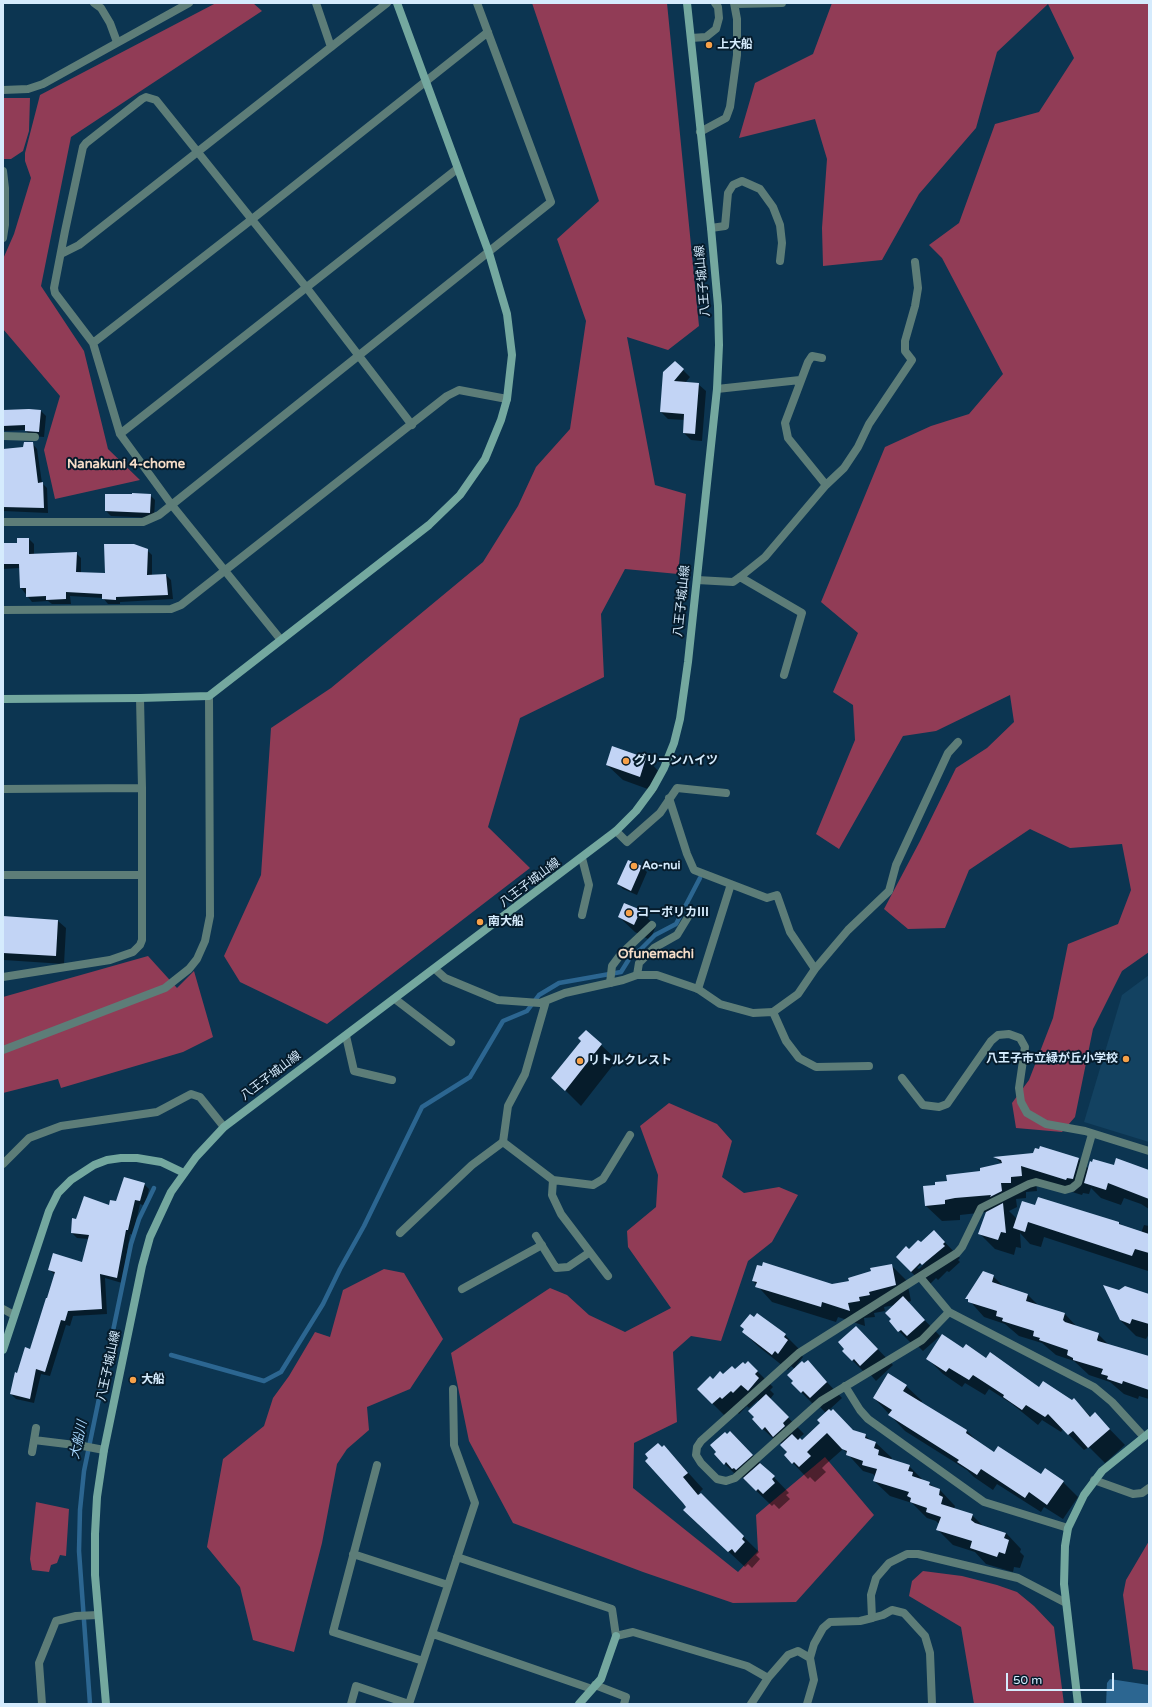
<!DOCTYPE html>
<meta charset="utf-8">
<style>
body{margin:0}
#map{position:relative;width:1152px;height:1707px;overflow:hidden;background:#0c3551;font-family:"Varela Round",sans-serif}
canvas{display:block}
.frame{position:absolute;inset:0;border:4px solid #d5ebfd;pointer-events:none}
.scale{position:absolute;left:1006px;top:1673px;width:108px;height:18px;box-sizing:border-box;border:2px solid #d5ebfd;border-top:0;padding-left:5px;font-size:12px;line-height:14px;white-space:nowrap;color:#d5ebfd;-webkit-text-stroke:3px #061c2c;paint-order:stroke}
</style>
<div id="map">
<canvas width="1152" height="1707"></canvas>
<div class="frame"></div>
<div class="scale">50 m</div>
</div>
<script>
const context = document.querySelector('canvas').getContext('2d');
context.lineJoin = 'round';
function fill(path, color) {
  context.fillStyle = color;
  context.fill(path, 'evenodd');
}
function shape(rows) {
  const path = new Path2D();
  for (const r of rows) {
    path.moveTo(r[0], r[1]);
    for (let i = 2; i < r.length; i += 2) path.lineTo(r[i], r[i + 1]);
  }
  return path;
}
function stroke(path, color, width, dash) {
  context.strokeStyle = color;
  context.lineWidth = width;
  context.lineCap = dash ? 'butt' : 'round';
  context.setLineDash(dash || []);
  context.stroke(path);
}
function drawText(font, color, halo, rows, align = 'center') {
  context.font = font + ' "Varela Round","Noto Sans JP",sans-serif';
  context.lineWidth = 4;
  context.setLineDash([]);
  context.textBaseline = 'middle';
  context.strokeStyle = halo;
  context.fillStyle = color;
  for (const [text, x, y, turn = 0] of rows) {
    context.save();
    context.translate(x, y);
    context.rotate((+turn || 0) * Math.PI / 180);
    context.textAlign = isNaN(turn) ? turn : align;
    if (halo) context.strokeText(text, 0, 0);
    context.fillText(text, 0, 0);
    context.restore();
  }
}
const built = shape([
 [1149,975,1149,1142,1084,1122,1122,995]
]);
const green = shape([
 [216,3,253,3,262,11,71,137,41,286,84,351,108,449,140,480,55,499,44,450,60,396,3,329,3,259,14,234,31,178,25,161,25,153,40,95],
 [532,3,667,3,699,326,668,350,627,337,655,485,686,494,678,574,625,569,601,614,604,677,520,718,488,827,530,868,327,1024,240,982,224,956,261,875,271,728,331,688,483,562,518,506,536,467,570,429,586,321,557,239,599,201],
 [832,3,1149,3,1149,952,1122,971,1093,1029,1075,1117,1062,1132,1016,1128,1012,1103,1029,1080,1053,1018,1068,944,1118,924,1131,890,1122,844,1070,848,1030,829,969,870,945,928,908,929,884,909,920,841,956,768,987,748,1014,722,1010,695,936,731,903,736,839,849,816,834,855,740,853,705,833,692,858,633,821,602,885,447,931,426,969,414,1003,374,942,258,929,245,959,223,995,124,1039,112,1074,58,1048,4,997,52,976,128,919,194,882,260,823,266,822,228,827,159,815,119,739,138,755,83,813,54],
 [3,98,30,98,29,131,23,151,11,159,3,159],
 [148,956,177,988,194,971,213,1037,183,1052,61,1088,58,1079,3,1093,3,997],
 [669,1103,717,1124,732,1141,722,1177,744,1193,779,1187,798,1195,772,1242,748,1261,721,1341,691,1336,673,1352,677,1422,634,1443,633,1488,738,1572,758,1551,756,1515,825,1457,874,1515,796,1602,733,1603,643,1572,513,1523,469,1441,451,1353,550,1288,567,1295,589,1315,625,1332,671,1308,628,1247,627,1231,656,1207,658,1175,640,1126],
 [384,1269,404,1273,443,1339,410,1389,367,1407,369,1430,347,1449,337,1464,322,1543,294,1652,253,1640,240,1587,207,1547,223,1459,264,1426,273,1398,289,1376,315,1332,330,1337,343,1290],
 [36,1502,69,1509,66,1556,60,1555,57,1563,51,1565,49,1572,32,1570,30,1559],
 [1149,1541,1149,1671,1133,1669,1123,1595,1126,1580],
 [923,1571,962,1576,997,1585,1017,1592,1034,1606,1054,1627,1064,1704,974,1704,961,1627,909,1596,912,1581]
]);
const water = shape([
 [1110,1679,1149,1685,1149,1704,1106,1704,1107,1683]
]);
const shadow = shape([
 [683,370,690,377,685,383,698,384,706,391,702,441,691,440,684,433,685,420,668,419,661,412,664,373],
 [3,411,41,411,46,416,44,437,31,436,25,430,5,431,3,429],
 [32,443,37,449,42,483,47,488,48,513,3,511,3,450,24,448],
 [150,495,155,500,154,518,111,516,106,511],
 [29,539,34,544,34,555,76,553,81,558,81,573,106,574,147,550,152,555,152,576,166,575,171,580,173,599,120,602,120,604,108,604,103,598,70,596,71,604,52,604,48,601,32,602,21,588,20,568,3,569,3,544,18,544],
 [646,758,661,774,656,792,623,780,607,765],
 [629,862,642,867,647,872,637,895,623,889,618,884],
 [640,911,656,926,650,940,635,932,619,917],
 [3,917,58,921,66,928,64,964,4,960],
 [586,1031,617,1060,581,1106,553,1078,582,1041],
 [1041,1148,1079,1159,1089,1169,1114,1167,1149,1170,1149,1209,1141,1204,1124,1198,1121,1205,1101,1198,1091,1188,1089,1194,1083,1193,1082,1195,1036,1181,1037,1191,1026,1192,1026,1198,1016,1199,1017,1207,1009,1211,1017,1219,1119,1223,1123,1226,1141,1233,1144,1225,1149,1226,1148,1271,1044,1237,1041,1247,1030,1244,1020,1233,1021,1248,1016,1247,1014,1255,995,1249,980,1234,987,1212,960,1215,960,1220,942,1221,926,1206,936,1186,1002,1164,996,1158,1034,1154,1040,1151],
 [144,1184,149,1189,145,1206,140,1204,133,1235,130,1234,122,1283,105,1278,107,1314,73,1316,70,1326,66,1325,50,1376,41,1374,34,1403,16,1399,11,1394,18,1374,30,1350,55,1275,49,1269,83,1263,89,1239,77,1238,72,1233,77,1220,110,1206],
 [934,1231,960,1258,958,1260,960,1262,949,1272,947,1271,938,1280,936,1278,927,1287,911,1272,909,1250,921,1243],
 [923,1262,925,1263,919,1269,917,1268],
 [891,1265,907,1281,911,1301,907,1302,940,1336,923,1351,917,1345,915,1347,899,1331,892,1319,895,1305,884,1307,885,1311,874,1313,875,1317,864,1318,865,1326,838,1317,836,1322,772,1302,753,1281,832,1285,850,1282],
 [993,1276,1004,1287,1028,1295,1039,1306,1065,1314,1077,1327,1098,1334,1110,1346,1149,1358,1149,1399,1139,1396,1138,1399,1124,1394,1110,1382,1089,1375,1074,1361,1056,1355,1042,1343,1019,1336,1005,1324,984,1317,967,1298],
 [1119,1291,1149,1295,1149,1334,1146,1339,1136,1336,1120,1320],
 [743,1332,785,1335,800,1350,799,1352,803,1357,795,1367,804,1365,808,1362,842,1398,829,1410,854,1432,865,1435,871,1441,876,1443,892,1458,891,1460,909,1466,924,1481,940,1490,955,1506,954,1509,972,1515,983,1526,1006,1533,1021,1549,1020,1552,1024,1556,1020,1568,1014,1567,1013,1572,986,1564,975,1552,953,1545,938,1530,939,1524,936,1521,927,1518,912,1503,890,1496,874,1481,876,1477,873,1474,863,1471,843,1449,826,1464,822,1468,826,1472,815,1482,810,1477,808,1479,793,1463,782,1444,780,1442,779,1444,763,1429,759,1402,758,1400,749,1408,747,1406,739,1414,736,1411,728,1419,698,1389,748,1362,773,1387,770,1390,774,1394,770,1399,804,1434,799,1438,802,1441,821,1423,826,1413,819,1406,817,1408,792,1383,794,1381,795,1369,791,1366,788,1370,759,1347],
 [871,1342,893,1365,876,1381,870,1374,868,1376,852,1360],
 [964,1349,986,1359,1040,1388,1072,1402,1074,1400,1091,1417,1095,1414,1125,1445,1105,1463,1089,1447,1084,1450,1063,1429,1061,1432,1042,1420,1038,1425,1012,1404,989,1389,985,1395,965,1383,962,1387,943,1374,927,1358],
 [906,1386,922,1401,921,1403,967,1431,977,1441,994,1453,1042,1476,1063,1482,1078,1497,1063,1519,1044,1507,1041,1512,997,1484,993,1490,974,1477,967,1470,905,1431,874,1398],
 [664,1446,703,1489,699,1493,759,1552,756,1555,760,1559,752,1568,748,1564,745,1567,700,1525,687,1507,662,1448],
 [746,1448,789,1493,786,1495,790,1499,779,1509,774,1504,772,1506,742,1477,740,1479,715,1454]
]);
const stream = shape([
 [171,1355,264,1381,281,1372,323,1304,340,1269,364,1226,422,1107,470,1077,503,1021,527,1011,539,995,559,983,621,972,631,956,641,949,655,935,676,924,700,878],
 [90,1704,79,1551,80,1510,84,1471,131,1244,139,1219,154,1188]
]);
const building = shape([
 [675,361,684,369,674,381,699,383,695,434,683,433,684,414,660,412,663,372],
 [29,409,41,410,39,432,25,431,25,425,3,426,3,410],
 [24,442,33,442,38,483,43,482,44,508,3,507,3,449,23,447],
 [132,493,151,494,150,513,105,511,105,494,132,494],
 [17,538,29,538,29,554,77,552,76,572,105,573,104,544,134,544,148,549,147,575,166,574,168,595,116,597,116,600,102,599,102,594,66,592,66,599,46,600,46,596,26,597,26,588,20,588,19,564,3,564,3,543,17,543],
 [612,746,646,758,640,777,606,765],
 [628,860,642,866,631,891,617,884],
 [624,903,641,910,634,925,618,917],
 [3,916,58,920,56,956,3,953],
 [586,1030,602,1044,565,1091,551,1078,581,1041,578,1038],
 [1040,1146,1079,1158,1073,1179,1067,1178,1066,1180,1021,1166,1022,1176,1011,1177,1011,1183,1001,1183,1002,1191,990,1197,991,1195,955,1198,945,1200,945,1204,925,1206,923,1186,935,1185,935,1182,947,1181,946,1175,980,1171,980,1168,1002,1163,1001,1160,993,1157,1033,1153,1035,1148,1039,1149],
 [1116,1158,1149,1170,1149,1199,1108,1183,1106,1190,1084,1183,1090,1161,1092,1162,1093,1159,1114,1165],
 [124,1177,145,1183,140,1201,135,1200,128,1230,126,1230,117,1278,100,1274,102,1309,68,1311,65,1321,61,1320,45,1372,36,1369,30,1399,10,1394,15,1372,17,1373,25,1347,30,1349,46,1298,47,1298,55,1272,48,1270,53,1253,82,1262,89,1235,71,1233,72,1218,76,1219,84,1196,109,1205,110,1200,116,1201],
 [1038,1197,1119,1222,1119,1224,1149,1234,1149,1253,1135,1249,1132,1256,1028,1222,1025,1232,1013,1228,1022,1201,1035,1205],
 [1003,1203,1006,1233,1001,1232,998,1240,978,1234,986,1212],
 [934,1230,945,1242,943,1244,945,1246,922,1265,920,1263,911,1272,896,1257,906,1246,909,1249,918,1240,921,1242],
 [763,1262,832,1284,849,1281,848,1278,871,1271,870,1268,892,1264,896,1285,869,1292,870,1295,859,1297,860,1301,848,1303,850,1311,822,1302,821,1307,755,1287,757,1282,752,1281,757,1265,762,1266],
 [983,1271,994,1275,992,1282,1028,1294,1026,1301,1065,1313,1063,1320,1065,1322,1099,1333,1097,1340,1098,1341,1149,1356,1149,1390,1123,1381,1122,1384,1107,1379,1108,1376,1101,1374,1103,1369,1073,1360,1073,1358,1067,1355,1068,1350,1039,1340,1040,1338,1033,1336,1034,1331,1002,1321,1003,1318,996,1316,997,1311,968,1302,968,1299,965,1299],
 [1103,1285,1119,1290,1125,1286,1149,1294,1149,1324,1132,1319,1130,1324,1120,1320],
 [903,1296,925,1320,907,1336,901,1330,898,1332,889,1321,891,1319,885,1313],
 [757,1313,786,1334,784,1337,788,1340,778,1354,775,1351,772,1355,742,1332,744,1329,740,1326,750,1314,754,1317],
 [856,1326,878,1349,860,1366,854,1359,852,1361,842,1351,844,1349,838,1342],
 [942,1334,963,1348,966,1344,986,1358,990,1352,1039,1387,1043,1381,1072,1400,1074,1398,1090,1417,1095,1412,1110,1429,1088,1448,1073,1431,1068,1435,1048,1414,1045,1417,1026,1405,1022,1410,1003,1397,1004,1395,973,1375,969,1380,949,1368,946,1372,926,1359],
 [808,1360,827,1382,810,1398,803,1391,801,1393,791,1383,793,1381,787,1375,802,1361,804,1363],
 [748,1361,758,1371,755,1374,759,1378,748,1391,741,1385,733,1393,731,1391,722,1399,720,1397,712,1404,697,1389,710,1376,713,1379,720,1371,723,1374,732,1366,735,1369,743,1362,745,1364],
 [888,1373,907,1385,903,1391,967,1430,966,1433,994,1452,998,1446,1041,1474,1045,1468,1064,1481,1047,1505,1029,1492,1025,1498,981,1469,977,1475,957,1462,959,1460,888,1415,892,1410,873,1398],
 [766,1394,789,1417,783,1423,785,1426,773,1437,765,1427,762,1430,752,1419,754,1417,748,1411],
 [829,1409,831,1411,833,1409,853,1430,866,1434,865,1438,876,1442,874,1448,879,1450,878,1455,910,1465,908,1471,913,1472,912,1476,930,1482,929,1485,940,1489,939,1495,943,1497,941,1504,973,1514,971,1520,975,1523,1006,1533,1004,1538,1009,1540,1005,1554,999,1552,997,1557,970,1548,972,1541,936,1530,941,1517,926,1512,927,1508,910,1502,911,1498,907,1496,909,1492,873,1481,877,1469,862,1465,863,1461,846,1455,847,1451,842,1449,827,1433,810,1449,807,1452,811,1456,799,1467,794,1462,792,1464,784,1455,787,1452,780,1445,792,1434,798,1440,800,1438,802,1440,820,1423,817,1420],
 [730,1431,753,1455,736,1470,734,1468,732,1469,726,1462,724,1465,714,1454,716,1452,710,1445,725,1432,727,1434],
 [658,1443,662,1447,664,1445,688,1473,683,1477,698,1495,701,1493,744,1536,742,1539,745,1542,735,1553,732,1549,728,1552,683,1510,686,1507,683,1503,645,1461,648,1458,645,1454],
 [760,1463,775,1476,772,1479,775,1483,763,1494,758,1489,756,1491,743,1478]
]);
const lane = shape([
 [691,38,706,37,716,29,719,18,718,7,715,3],
 [711,228,725,226,728,193,733,185,742,181,760,189,773,207,780,225,782,243,780,261],
 [822,358,812,356,808,362,785,423,788,438,826,485],
 [717,389,800,380],
 [740,577,802,613,784,675],
 [697,580,733,582,740,577,765,557,826,485,844,468,858,447,869,424,912,360,905,351,905,341,915,306,918,288,915,262],
 [669,798,687,854,694,870,767,898,777,895,790,932,815,969],
 [616,831,627,842,660,813,677,788,726,793],
 [582,858,589,885,582,915],
 [637,975,639,963,654,948,677,935,688,917],
 [610,983,612,966,621,954,652,925],
 [698,989,731,884],
 [395,999,451,1042],
 [773,1012,798,994,815,969,848,930,889,891,896,865,948,753,958,742],
 [346,1036,354,1071,392,1080],
 [400,1233,472,1165,503,1142],
 [920,1277,949,1312,1094,1387,1112,1402,1144,1437],
 [949,1312,922,1340,821,1401,735,1478,726,1481,717,1479,701,1463,696,1455,697,1447,701,1441,799,1353,957,1253,962,1247,981,1208,1029,1184,1036,1182,1065,1190,1072,1188,1078,1183,1092,1134],
 [845,1386,860,1410,868,1419,984,1502,1068,1528],
 [34,1440,83,1446],
 [32,1452,36,1428],
 [1094,1480,1133,1494,1142,1493,1149,1488],
 [872,1618,883,1615,892,1610,904,1613,925,1636,930,1653,932,1704]
]);
const street = shape([
 [94,3,101,8,110,23,117,42],
 [316,3,331,47],
 [735,4,782,3],
 [3,90,28,89,43,84,189,3],
 [700,132,726,118,730,107,737,55,737,19,734,3],
 [3,171,5,188,5,225,3,238],
 [61,254,79,245,387,3],
 [93,343,251,220,488,32],
 [120,434,457,169],
 [3,436,35,437],
 [3,522,143,522,159,515,551,202,477,3],
 [3,610,171,609,181,605,447,396,459,390,507,399],
 [281,640,171,504,120,434,93,343,55,293,54,288,65,231,83,147,86,143,142,99,146,97,156,100,306,287,412,425],
 [3,789,142,788],
 [3,875,142,875],
 [435,969,445,978,498,1000,540,1003,565,993,623,980,637,975,657,975,698,989,720,1004,753,1013,773,1012,786,1041,799,1058,816,1067,869,1066],
 [3,977,110,960,133,952,140,945,142,940,142,788,140,698],
 [546,1001,525,1074,508,1106,503,1142,553,1180,593,1185,603,1179,630,1135],
 [3,1050,165,988,189,969,197,959,205,941,210,916,209,696],
 [902,1078,923,1105,939,1107,947,1104,991,1041,998,1035,1009,1034,1020,1038,1025,1047,1019,1088,1021,1102,1027,1113,1046,1124,1085,1131,1149,1151],
 [3,1164,29,1138,61,1126,157,1112,191,1094,200,1097,224,1127],
 [553,1180,552,1195,561,1214,608,1276],
 [536,1236,556,1268,568,1267,590,1252],
 [462,1289,542,1245],
 [3,1309,14,1315],
 [83,1446,104,1450],
 [377,1465,333,1632,423,1661],
 [353,1554,448,1585],
 [457,1557,612,1609,616,1636,633,1632,747,1666,768,1678],
 [433,1634,592,1689],
 [810,1658,814,1644,823,1628,830,1622,860,1621,872,1618,871,1595,876,1578,889,1563,907,1554,918,1554,1018,1578,1066,1603],
 [595,1685,626,1697,624,1704],
 [42,1704,39,1663,56,1621,76,1616,98,1615],
 [351,1704,356,1686,409,1704],
 [409,1704,475,1503,454,1445,453,1389],
 [751,1704,768,1678,788,1655,798,1651,810,1658,814,1680,807,1704]
]);
const secondary = shape([
 [3,699,140,698,209,696,429,525,460,495,485,459,501,420,507,399,512,355,507,314,489,253,397,3],
 [3,1350,49,1211,58,1193,71,1180,94,1165,107,1160,121,1158,137,1158,161,1162,184,1173],
 [106,1704,95,1575,95,1534,97,1497,104,1450,142,1266,150,1237,171,1192,196,1157,224,1127,616,831,636,811,653,788,664,768,674,743,680,719,688,662,717,389,719,345,718,306,711,228,687,3],
 [579,1704,601,1679,616,1636],
 [1078,1704,1064,1584,1065,1546,1068,1528,1084,1495,1102,1471,1149,1433]
]);
const markers = [
 [709,45,4,"#f7a149"],
 [626,761,4,"#f7a149"],
 [634,866,4,"#f7a149"],
 [629,913,4,"#f7a149"],
 [480,922,4,"#f7a149"],
 [1126,1059,4,"#f7a149"],
 [580,1061,4,"#f7a149"],
 [133,1380,4,"#f7a149"]
];
const poiNames = [
 ["上大船",717,45],
 ["グリーンハイツ",634,761],
 ["Ao-nui",642,866],
 ["コーポリカⅢ",637,913],
 ["南大船",488,922],
 ["八王子市立緑が丘小学校",1118,1059,"right"],
 ["リトルクレスト",588,1061],
 ["大船",141,1380]
];
const streetNames = [
 ["八王子城山線",703,281,-95],
 ["八王子城山線",682,601,-84],
 ["八王子城山線",530,883,-37],
 ["八王子城山線",271,1076,-37],
 ["八王子城山線",109,1366,-78]
];
const neighbourhoodNames = [
 ["Nanakuni 4-chome",126,465],
 ["Ofunemachi",656,955]
];
const waterNames = [
 ["大船川",79,1440,-78]
];
fill(built, '#134261');
fill(green, '#913c56');
fill(water, '#2c6691');
fill(shadow, '#0007');
stroke(stream, '#2c6691', 4.5);
fill(building, '#c2d4f5');
stroke(lane, '#5d7d78', 8);
stroke(street, '#5d7d78', 8);
stroke(secondary, '#74a89f', 8);
for (const [x, y, r, color] of markers) {
  const dot = new Path2D();
  dot.arc(x, y, r, 0, 2 * Math.PI);
  context.fillStyle = color;
  context.fill(dot);
  stroke(dot, '#061c2c', 1.5);
}
drawText('bold 12px', '#d5ebfd', '#061c2c', poiNames, 'left');
drawText('12px', '#d5ebfd', '#061c2c', streetNames);
drawText('bold 13px', '#f7dec9', '#061c2c', neighbourhoodNames);
drawText('italic 13px', '#a7d6fc', '#061c2c', waterNames);
</script>
